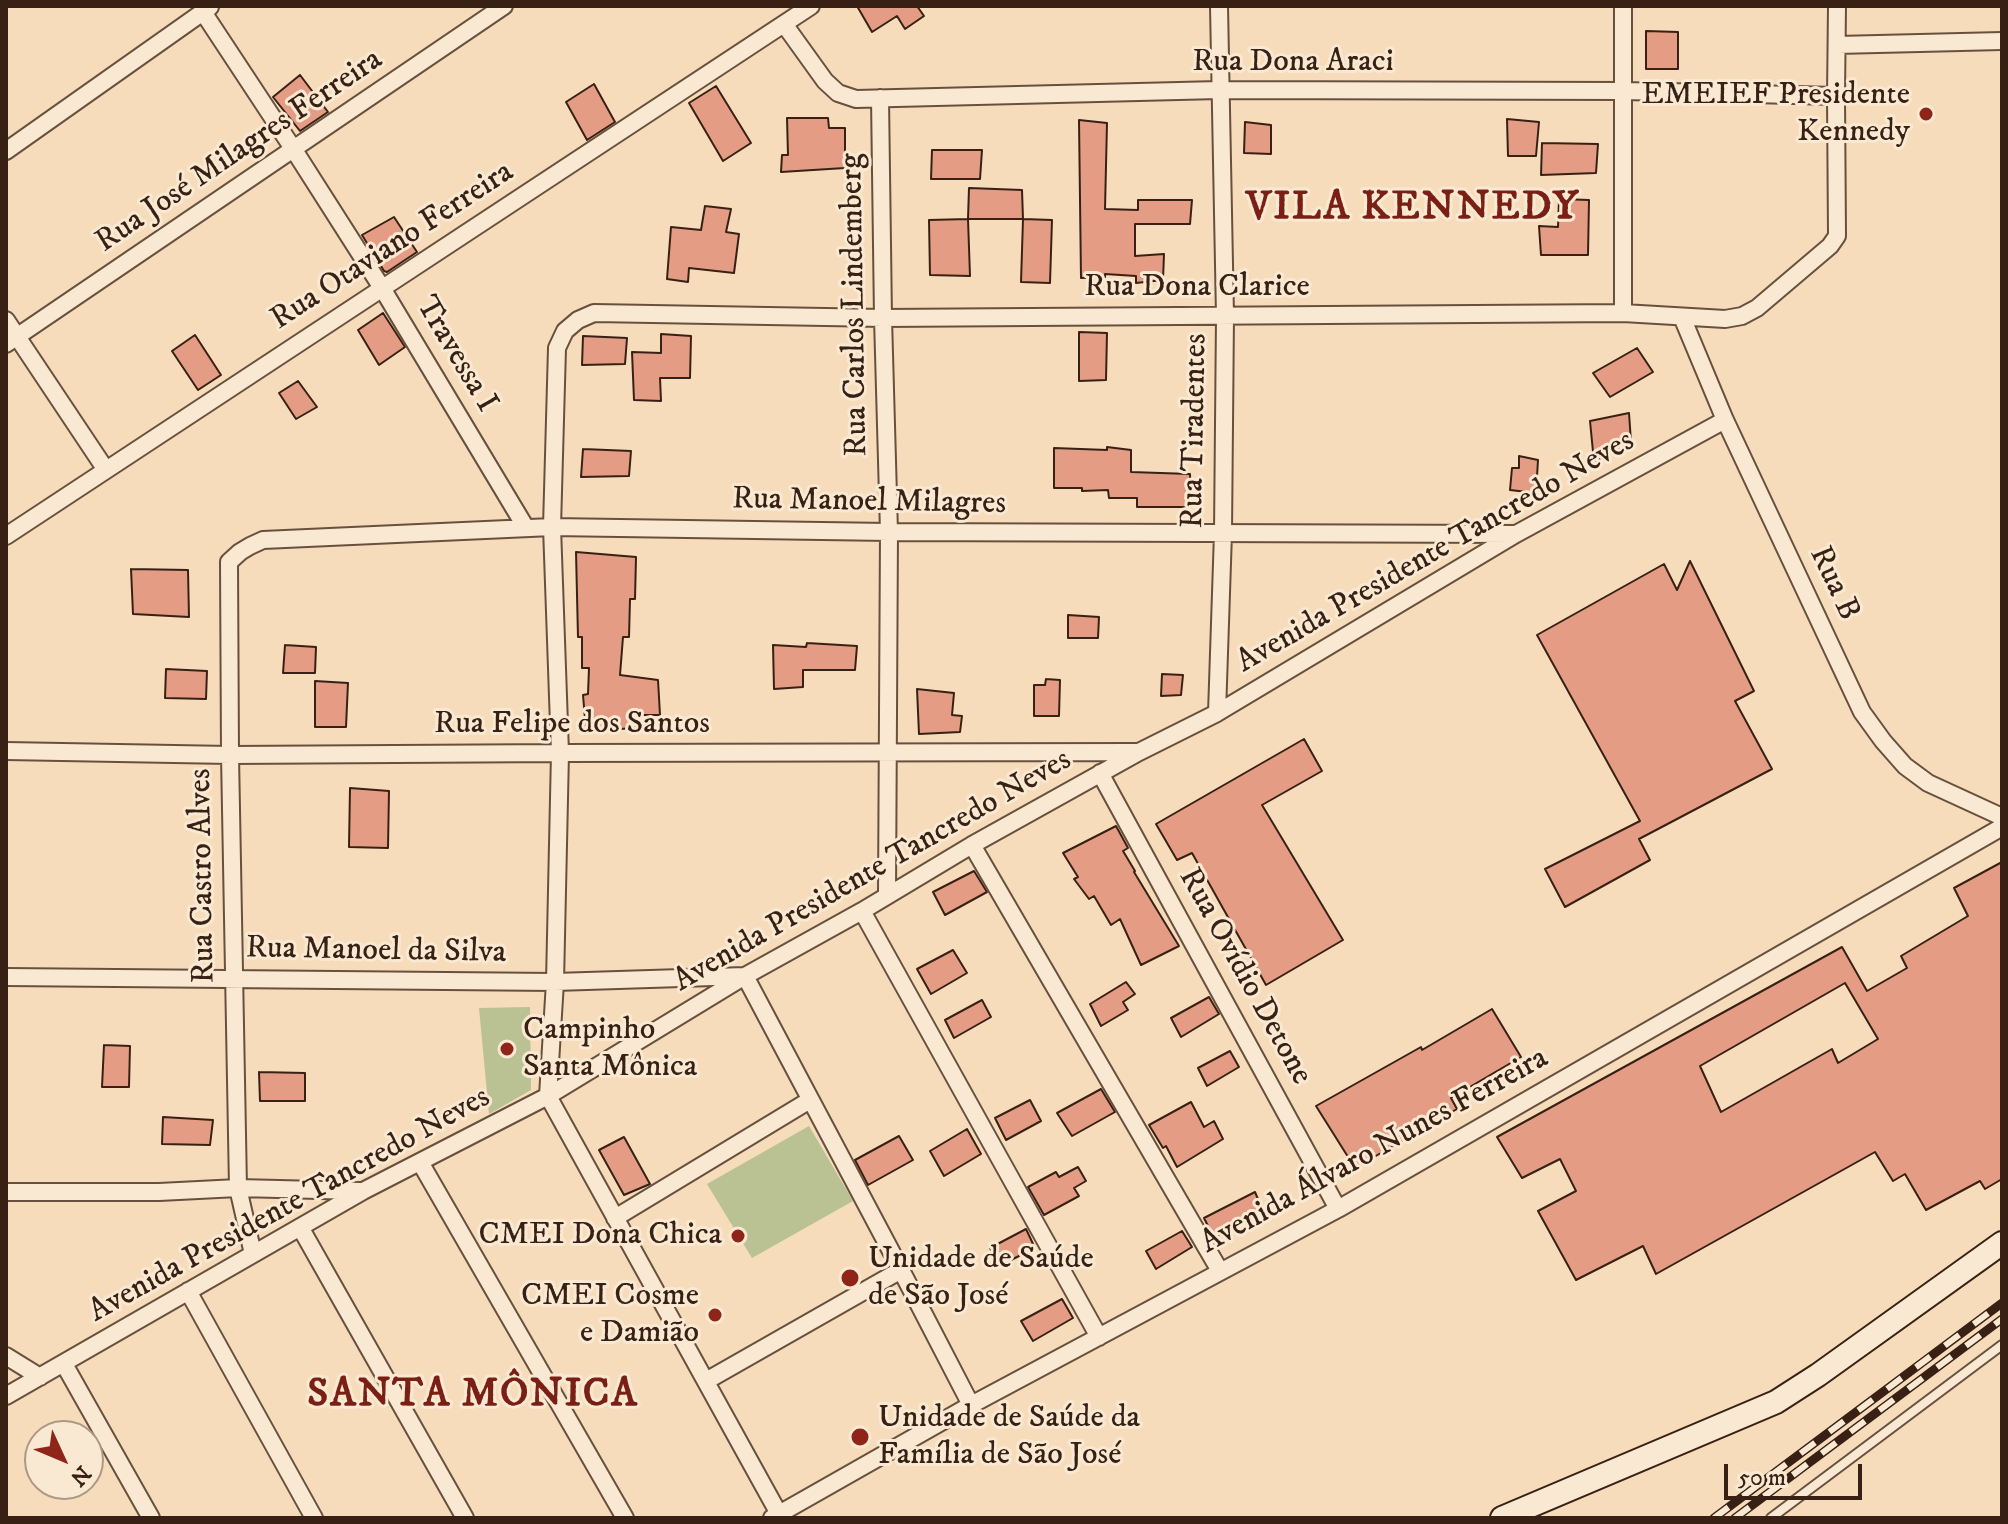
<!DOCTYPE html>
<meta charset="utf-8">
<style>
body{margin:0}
#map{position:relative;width:2008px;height:1524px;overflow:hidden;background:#f6dcba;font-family:"IM FELL DW Pica",serif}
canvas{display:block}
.frame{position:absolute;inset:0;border:8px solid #382114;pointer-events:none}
.north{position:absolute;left:24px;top:1420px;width:80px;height:80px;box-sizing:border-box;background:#f9e8d2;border:2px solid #ac9886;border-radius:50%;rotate:134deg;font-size:22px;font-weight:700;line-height:32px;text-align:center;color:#382114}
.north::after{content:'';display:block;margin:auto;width:28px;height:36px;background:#8f2418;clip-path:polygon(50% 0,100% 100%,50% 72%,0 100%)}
.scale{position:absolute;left:1724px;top:1464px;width:138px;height:36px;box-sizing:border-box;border:4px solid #382114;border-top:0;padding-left:10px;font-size:24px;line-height:28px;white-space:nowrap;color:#382114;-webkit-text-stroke:6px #f9e8d2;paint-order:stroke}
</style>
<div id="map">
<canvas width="2008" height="1524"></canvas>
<div class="frame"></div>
<div class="north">N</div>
<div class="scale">50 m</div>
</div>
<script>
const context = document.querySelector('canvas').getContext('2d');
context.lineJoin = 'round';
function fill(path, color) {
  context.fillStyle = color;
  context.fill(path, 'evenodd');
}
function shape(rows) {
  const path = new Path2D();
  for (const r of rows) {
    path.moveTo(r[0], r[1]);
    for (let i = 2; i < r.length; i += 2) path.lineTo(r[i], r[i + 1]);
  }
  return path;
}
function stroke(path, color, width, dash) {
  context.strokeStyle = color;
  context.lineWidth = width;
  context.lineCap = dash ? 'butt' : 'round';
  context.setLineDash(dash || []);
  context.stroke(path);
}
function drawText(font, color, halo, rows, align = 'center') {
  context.font = font + ' "IM FELL DW Pica",serif';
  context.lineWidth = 6;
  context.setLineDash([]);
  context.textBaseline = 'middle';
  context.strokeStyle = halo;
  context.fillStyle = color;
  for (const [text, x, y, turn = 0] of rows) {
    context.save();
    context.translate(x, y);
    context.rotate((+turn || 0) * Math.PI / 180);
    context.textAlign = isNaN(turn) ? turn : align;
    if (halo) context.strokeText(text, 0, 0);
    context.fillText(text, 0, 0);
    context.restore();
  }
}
const green = shape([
 [530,1007,531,1090,489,1114,479,1008],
 [809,1126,853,1201,752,1258,707,1184]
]);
const building = shape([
 [857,6,917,6,924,16,905,29,897,16,872,32,857,6],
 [1646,31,1678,32,1678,69,1646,69,1646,31],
 [300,75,328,112,300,131,273,97,300,75],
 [594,84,615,122,587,140,566,102,594,84],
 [716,86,751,143,723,161,689,103,716,86],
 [787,118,828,118,829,128,845,128,845,168,781,172,782,155,788,155,787,118],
 [1507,119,1539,122,1536,156,1508,156,1507,119],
 [1079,120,1107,123,1105,209,1138,210,1138,200,1192,200,1190,224,1135,224,1135,256,1164,254,1163,280,1136,283,1136,276,1105,274,1105,277,1081,278,1079,120],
 [1245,122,1271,125,1271,154,1244,153,1245,122],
 [1542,143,1598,144,1596,173,1541,175,1542,143],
 [932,150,982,150,980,179,931,179,932,150],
 [969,188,1022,190,1023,219,968,219,969,188],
 [1559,199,1589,200,1588,255,1541,255,1539,226,1558,227,1559,199],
 [705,206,731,209,726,232,739,234,734,273,689,268,688,282,667,279,671,227,701,230,705,206],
 [394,217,417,252,387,272,384,271,362,235,394,217],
 [968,219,970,276,930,275,929,220,968,219],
 [1023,219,1052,220,1050,283,1021,282,1023,219],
 [383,313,405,347,379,365,358,330,383,313],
 [1079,332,1107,333,1106,380,1079,381,1079,332],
 [661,334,691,336,690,378,660,378,661,401,634,400,632,352,661,353,661,334],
 [195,335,221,375,198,390,172,351,195,335],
 [583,336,627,338,625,364,582,365,583,336],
 [1637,348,1653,372,1610,397,1593,373,1637,348],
 [298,381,317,407,296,419,279,393,298,381],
 [1629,413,1631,442,1594,462,1590,421,1629,413],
 [1107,447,1131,450,1131,472,1190,474,1191,507,1137,507,1137,498,1109,498,1108,490,1082,491,1082,488,1054,488,1054,448,1107,450,1107,447],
 [583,449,631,451,629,476,581,477,583,449],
 [1519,456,1538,460,1536,493,1510,490,1512,468,1519,468,1519,456],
 [576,552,636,557,635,599,630,599,629,637,623,637,620,675,658,680,660,715,636,715,636,728,586,731,583,695,588,694,589,668,582,668,582,637,578,637,576,552],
 [1690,561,1754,691,1735,701,1772,769,1639,839,1650,860,1565,907,1545,869,1640,821,1537,635,1664,564,1677,590,1690,561],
 [131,569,188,570,189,617,133,614,131,569],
 [1068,615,1099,617,1098,638,1068,638,1068,615],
 [807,643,857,646,855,670,803,670,803,687,774,689,773,645,806,647,807,643],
 [285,645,316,647,315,673,283,673,285,645],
 [166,669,207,671,206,699,165,698,166,669],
 [1162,674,1183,675,1181,695,1161,696,1162,674],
 [1046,679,1060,680,1059,716,1034,716,1034,685,1045,685,1046,679],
 [315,681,348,683,346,727,315,727,315,681],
 [917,689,954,693,952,715,962,716,960,732,919,734,917,689],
 [1304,739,1322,771,1262,805,1343,940,1266,985,1192,853,1177,860,1156,824,1304,739],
 [350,788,389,791,388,848,349,847,350,788],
 [1116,826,1128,848,1123,851,1135,871,1134,872,1179,946,1141,965,1120,919,1111,925,1094,896,1089,899,1074,879,1078,877,1063,853,1116,826],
 [2002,862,2002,1179,1985,1189,1980,1181,1926,1210,1905,1174,1893,1181,1875,1152,1656,1274,1643,1246,1576,1280,1538,1211,1576,1191,1560,1159,1522,1178,1497,1137,1842,947,1867,991,1907,968,1901,956,1968,916,1954,888,2002,862],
 [1845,983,1878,1039,1838,1063,1832,1049,1721,1112,1700,1066,1845,983],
 [974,871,987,892,945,915,933,892,974,871],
 [953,950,967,973,931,994,917,969,953,950],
 [1126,982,1135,994,1123,1002,1128,1010,1101,1026,1090,1004,1126,982],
 [1209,997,1219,1014,1181,1037,1171,1018,1209,997],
 [982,1000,991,1017,954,1038,945,1020,982,1000],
 [1492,1009,1521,1057,1451,1098,1457,1109,1355,1168,1316,1106,1421,1047,1422,1050,1492,1009],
 [104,1045,130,1046,129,1087,102,1087,104,1045],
 [1230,1051,1239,1067,1207,1086,1198,1068,1230,1051],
 [259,1072,305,1073,305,1101,260,1101,259,1072],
 [1101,1089,1115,1112,1072,1136,1057,1113,1101,1089],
 [1030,1100,1041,1121,1006,1140,995,1118,1030,1100],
 [1191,1102,1204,1127,1214,1121,1223,1139,1177,1167,1166,1146,1163,1148,1149,1125,1191,1102],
 [163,1117,213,1120,210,1145,162,1144,163,1117],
 [967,1129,981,1154,944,1176,930,1151,967,1129],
 [899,1136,913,1160,868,1185,855,1160,899,1136],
 [624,1137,650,1184,624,1195,599,1150,624,1137],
 [1078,1167,1086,1181,1074,1188,1079,1196,1044,1215,1028,1187,1056,1172,1059,1177,1078,1167],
 [1255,1192,1263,1211,1214,1238,1204,1218,1255,1192],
 [1026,1229,1035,1248,999,1266,990,1248,1026,1229],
 [1182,1231,1192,1247,1156,1269,1146,1251,1182,1231],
 [1062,1299,1073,1318,1033,1341,1021,1321,1062,1299]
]);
const lane = shape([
 [1771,1518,2002,1345]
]);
const street = shape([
 [203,12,294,150,382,288,526,528],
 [784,24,825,81,838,93,856,99,1219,90,1624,91,1836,96],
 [1837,45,2002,41],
 [880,98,883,318,889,532,887,895],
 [6,151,210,7],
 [1623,313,1623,6],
 [1682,317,1725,420,1862,712,1883,741,1905,766,1928,783,2002,817],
 [6,320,106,470],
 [6,344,504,6],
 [6,536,811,6],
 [1217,713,1223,533,1225,316,1219,6],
 [6,751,230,755,560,753,1136,752],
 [1100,773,1338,1209],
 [972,845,1220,1271],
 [862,911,1099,1337],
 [6,977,555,982,745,976,901,1270,971,1405],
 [420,1162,625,1518],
 [6,1192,159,1192,238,1188,360,1191],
 [615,1218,810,1100],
 [300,1227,465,1518],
 [253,1254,238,1188,230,755,229,562,240,552,250,546,263,540,552,527,889,532,1516,534],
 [188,1291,314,1518],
 [6,1356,40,1377],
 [64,1364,151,1518],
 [706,1381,901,1270],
 [6,1396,363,1191,548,1096,745,976,862,911,972,845,1139,752,1217,713,1516,534,1725,420],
 [779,1514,548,1096,555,982,560,753,552,527,557,348,565,331,578,320,594,313,883,318,1623,313,1725,319,1742,316,1757,308,1830,246,1837,236,1836,96,1837,6],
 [772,1518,971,1405,1338,1209,2002,827]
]);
const secondary = shape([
 [1502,1518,1776,1402,1818,1375,2002,1243]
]);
const rail = shape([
 [1714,1518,2002,1303],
 [1735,1518,2002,1319]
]);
const markers = [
 [1926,114,8,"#8f2418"],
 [507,1049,8,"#8f2418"],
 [738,1236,8,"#8f2418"],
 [850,1278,10,"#8f2418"],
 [715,1315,8,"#8f2418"],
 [860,1437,10,"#8f2418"]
];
const streetNames = [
 ["Rua Dona Araci",1293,63],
 ["Rua José Milagres Ferreira",240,152,-34],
 ["Rua Otaviano Ferreira",393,247,-33],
 ["Rua Dona Clarice",1197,288],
 ["Rua Carlos Lindemberg",856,305,-91],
 ["Travessa I",455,355,59],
 ["Rua Tiradentes",1196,431,-89],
 ["Rua Manoel Milagres",869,503,1],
 ["Avenida Presidente Tancredo Neves",1436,553,-30],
 ["Rua B",1833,584,65],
 ["Rua Felipe dos Santos",572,725],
 ["Avenida Presidente Tancredo Neves",873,872,-30],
 ["Rua Castro Alves",204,876,-91],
 ["Rua Manoel da Silva",376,952,1],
 ["Rua Ovídio Detone",1244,977,61],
 ["Avenida Álvaro Nunes Ferreira",1375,1152,-29],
 ["Avenida Presidente Tancredo Neves",290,1206,-29]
];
const poiNames = [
 ["EMEIEF Presidente",1910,96],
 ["Kennedy",1910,133],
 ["Campinho",523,1031,"left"],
 ["Santa Mônica",523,1068,"left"],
 ["CMEI Dona Chica",722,1236],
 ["Unidade de Saúde",868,1260,"left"],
 ["de São José",868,1297,"left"],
 ["CMEI Cosme",699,1297],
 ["e Damião",699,1334],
 ["Unidade de Saúde da",878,1419,"left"],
 ["Família de São José",878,1456,"left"]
];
const districtNames = [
 ["VILA KENNEDY",1413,210],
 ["SANTA MÔNICA",473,1397]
];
fill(green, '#bac192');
fill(building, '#e49d84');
stroke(building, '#382114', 2);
stroke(lane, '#68503e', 12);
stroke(street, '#68503e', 20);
stroke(secondary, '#382114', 26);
stroke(lane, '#f9e8d2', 8);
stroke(street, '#f9e8d2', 16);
stroke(secondary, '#f9e8d2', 22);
stroke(rail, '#382114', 9);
stroke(rail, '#f9e8d2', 6, [18]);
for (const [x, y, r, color] of markers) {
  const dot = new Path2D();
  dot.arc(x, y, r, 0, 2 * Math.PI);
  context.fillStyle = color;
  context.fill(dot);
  stroke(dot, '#f9e8d2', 3);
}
drawText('32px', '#382114', '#f9e8d2', streetNames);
drawText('32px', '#382114', '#f9e8d2', poiNames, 'right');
context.letterSpacing = '2px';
drawText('bold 40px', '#7a1f14', '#f9e8d2', districtNames);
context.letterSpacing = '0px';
</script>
